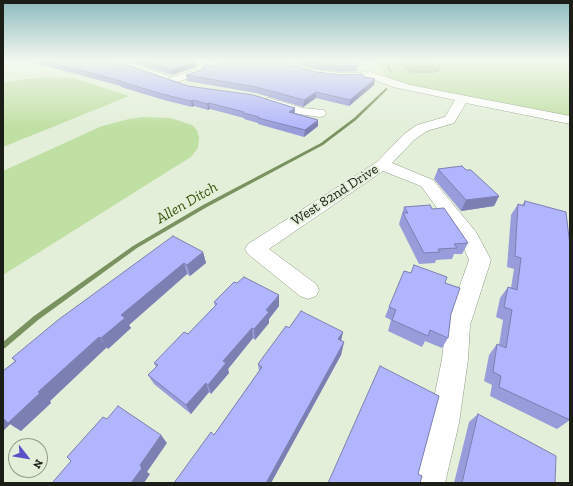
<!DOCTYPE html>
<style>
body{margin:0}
#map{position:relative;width:573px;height:486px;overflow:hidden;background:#e3efd9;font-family:"Zilla Slab",serif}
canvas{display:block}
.frame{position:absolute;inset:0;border:4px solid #1a1e17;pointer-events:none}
.north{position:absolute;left:8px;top:438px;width:40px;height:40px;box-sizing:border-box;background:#e3efd9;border:1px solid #939b8b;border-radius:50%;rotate:121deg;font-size:11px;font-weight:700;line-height:16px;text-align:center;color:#1a1e17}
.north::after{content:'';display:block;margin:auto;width:14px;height:18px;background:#5950c8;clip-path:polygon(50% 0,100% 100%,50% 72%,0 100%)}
</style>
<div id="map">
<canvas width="573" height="486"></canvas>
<div class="frame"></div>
<div class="north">N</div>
</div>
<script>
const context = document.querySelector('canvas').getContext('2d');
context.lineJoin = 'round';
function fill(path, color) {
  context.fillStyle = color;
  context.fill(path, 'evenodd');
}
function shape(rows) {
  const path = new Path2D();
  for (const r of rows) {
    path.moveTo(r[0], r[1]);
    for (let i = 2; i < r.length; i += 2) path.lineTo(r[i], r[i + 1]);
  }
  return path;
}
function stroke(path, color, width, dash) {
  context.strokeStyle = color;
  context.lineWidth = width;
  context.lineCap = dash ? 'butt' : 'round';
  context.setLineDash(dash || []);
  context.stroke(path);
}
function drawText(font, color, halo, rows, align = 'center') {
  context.font = font + ' "Zilla Slab",serif';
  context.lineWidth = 4;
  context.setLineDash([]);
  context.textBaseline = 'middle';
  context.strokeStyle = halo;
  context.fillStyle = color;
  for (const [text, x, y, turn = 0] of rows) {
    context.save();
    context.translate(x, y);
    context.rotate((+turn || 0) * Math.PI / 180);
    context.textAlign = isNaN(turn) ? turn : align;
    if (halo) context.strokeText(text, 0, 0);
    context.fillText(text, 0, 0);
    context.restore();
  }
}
const green = shape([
 [376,61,570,61,570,117,396,83,388,80],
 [42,77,74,78,129,96,3,147,3,82],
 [143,117,171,118,192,125,197,130,199,137,198,148,191,157,178,165,3,275,3,171,102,126,129,119]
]);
const water = shape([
 [400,61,433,61,441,66,438,71,434,72,410,72,400,61]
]);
const stream = shape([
 [384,61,386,61,392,72,390,72,384,61],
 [386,88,388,89,356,120,323,145,207,207,137,248,38,320,5,348,3,349,3,342,34,316,133,246,203,205,321,143,354,118,386,88]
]);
const street = shape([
 [90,61,111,61,134,64,168,76,169,78,195,70,203,61,213,61,201,74,171,84,167,83,166,80,160,80,132,70,95,64,90,61],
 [283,61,293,61,296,65,316,70,341,73,371,72,410,85,570,116,570,124,466,103,454,123,427,131,414,140,392,163,433,180,476,232,491,260,470,325,468,359,459,423,445,483,411,483,429,423,442,359,446,325,469,260,460,239,421,186,383,171,269,249,316,284,319,290,316,296,308,299,300,296,248,254,245,249,248,244,377,162,404,134,417,125,445,117,455,100,393,87,370,78,341,79,316,76,290,69,283,61],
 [269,98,303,108,324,110,326,113,324,116,320,117,298,114,265,103,263,101,265,99,269,98]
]);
const wall = shape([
 [27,61,96,61,188,86,295,108,295,113,318,120,318,126,304,137,258,124,258,123,244,119,244,118,210,109,208,110,194,106,192,107,164,100,121,87,121,86],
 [121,61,190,61,195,62,196,67,172,75,134,63],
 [294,61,355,61,358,66,357,71,341,72,316,69,297,64],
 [290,65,316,72,364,77,374,85,349,106,316,98,303,107,256,93,187,81,186,75,217,67],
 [438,169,466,170,499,196,494,206,461,211,434,179],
 [525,201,570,420,557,429,490,396,492,385,484,381,489,355,497,344,499,345,503,320,496,317,500,298,508,287,511,288,514,269,507,267,511,215,518,204,522,205],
 [404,207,432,209,468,243,462,254,454,254,452,259,436,260,435,263,419,264,399,224],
 [203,252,206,263,190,276,187,274,129,325,131,328,108,349,107,347,50,401,51,403,21,431,10,424,3,431,3,371,15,361,12,358],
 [411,273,445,283,451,314,448,338,442,348,425,341,422,347,388,331,391,320,385,317,389,307],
 [214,302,279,306,269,319,269,323,255,340,253,338,228,369,229,373,211,394,209,392,191,414,154,384,148,375,156,367,154,363,188,334,215,306],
 [289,328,343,332,341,340,344,342,341,355,271,483,174,483,214,435,259,371,258,364],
 [478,414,555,483,454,483,469,422]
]);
const shadedWall = shape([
 [195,62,196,67,172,75,171,70],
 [375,79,374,85,349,106,350,100],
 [316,92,316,98,303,107,304,100],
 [193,100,194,106,192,107,191,101],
 [209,103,210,109,208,110,207,104],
 [295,108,294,114,289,112],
 [318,120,318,126,304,137,305,130],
 [499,196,494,206,461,211,466,200],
 [203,252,206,263,190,276,187,265],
 [184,263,187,274,129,325,131,328,108,349,101,338,121,315],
 [279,295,279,306,269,319,269,323,255,340,254,329,266,310],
 [252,328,253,338,228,369,229,373,211,394,208,385,223,361],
 [343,332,340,345,338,339],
 [99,337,107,347,50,401,51,403,21,431,10,424,3,431,3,417,38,392],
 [344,342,341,355,271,483,266,483],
 [206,383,209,392,191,414,186,405],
 [161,435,167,443,147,472,150,474,144,483,131,483,140,465]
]);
const building = shape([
 [45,61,96,61,130,66,188,86,253,95,295,108,289,112,318,120,305,130,258,118,259,117,243,113,244,112,209,103,207,104,193,100,191,101,162,94,119,81,121,81,45,61],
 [143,61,190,61,195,62,171,70,143,61],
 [220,61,286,61,290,65,316,72,341,75,362,74,364,77,375,79,350,100,316,92,304,100,256,87,186,75,201,70,206,64,217,67,220,61],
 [306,61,355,61,358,66,342,66,317,63,306,61],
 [462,166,466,170,471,170,499,196,466,200,438,169,462,166],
 [525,201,566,212,570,246,570,420,499,387,501,376,493,372,497,344,506,348,512,310,504,307,508,287,517,290,521,258,515,256,518,204,524,206,525,201],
 [430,205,432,209,444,208,468,243,454,244,457,248,438,249,440,252,424,253,403,213,408,213,404,207,430,205],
 [173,236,203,252,187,265,184,263,121,315,125,318,101,338,99,337,38,392,40,393,8,423,3,418,3,371,16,361,12,358,58,320,173,236],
 [414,265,447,277,445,283,460,288,451,314,448,338,430,330,428,336,392,320,396,310,389,307,404,271,411,273,414,265],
 [244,277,279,295,266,310,269,312,254,329,252,328,223,361,226,363,208,385,206,383,186,405,148,375,158,365,154,363,184,332,188,334,217,304,214,302,234,282,237,283,244,277],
 [301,311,343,332,338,339,344,342,266,483,174,483,211,432,214,435,262,367,258,364,286,326,289,328,301,311],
 [380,366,439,396,418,474,422,476,420,483,328,483,380,366],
 [118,406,161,435,140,465,142,468,131,483,52,483,71,461,67,457,103,417,107,419,118,406],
 [478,414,556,456,555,483,462,483,478,414]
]);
const streetNames = [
 ["West 82nd Drive",335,195,-33]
];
const waterNames = [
 ["Allen Ditch",187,203,-30]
];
fill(green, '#c0dfa3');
fill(water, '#a2c47e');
stroke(water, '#79925f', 1);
fill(stream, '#79925f');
stroke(street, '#919b87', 1);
fill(street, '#fff');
fill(wall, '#989cda');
fill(shadedWall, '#7c7fb1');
fill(building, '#b1b5fd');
stroke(building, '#7c7fb1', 1);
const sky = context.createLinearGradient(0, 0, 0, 129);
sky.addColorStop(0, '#8cbabe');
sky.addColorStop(0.47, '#f2f8ee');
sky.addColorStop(1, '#f2f8ee00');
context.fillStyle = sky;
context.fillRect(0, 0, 573, 129);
drawText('14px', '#1a1e17', '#e3efd9', streetNames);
drawText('italic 15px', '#375507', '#e3efd9', waterNames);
</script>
